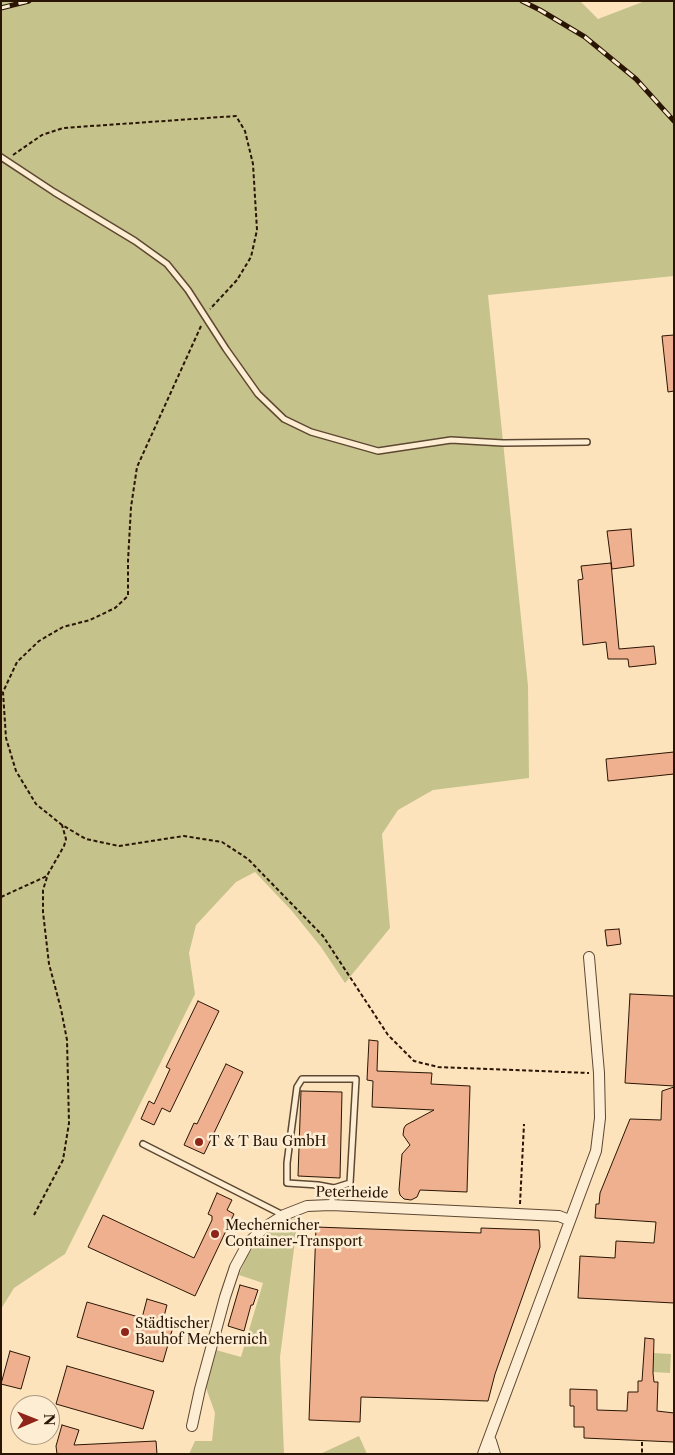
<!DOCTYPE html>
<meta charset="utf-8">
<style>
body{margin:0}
#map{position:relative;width:675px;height:1455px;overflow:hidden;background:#fce3bc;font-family:"Libre Caslon Text",serif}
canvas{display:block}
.frame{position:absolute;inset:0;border:2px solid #2a1504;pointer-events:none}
.north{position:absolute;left:10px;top:1395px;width:50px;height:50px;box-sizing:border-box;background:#fdedd3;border:1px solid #a99780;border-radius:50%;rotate:89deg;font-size:14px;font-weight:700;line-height:20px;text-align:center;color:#2a1504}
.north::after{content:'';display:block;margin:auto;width:18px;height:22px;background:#8f2418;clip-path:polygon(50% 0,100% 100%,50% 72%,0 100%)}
</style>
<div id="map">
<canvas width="675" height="1455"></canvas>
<div class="frame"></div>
<div class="north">N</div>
</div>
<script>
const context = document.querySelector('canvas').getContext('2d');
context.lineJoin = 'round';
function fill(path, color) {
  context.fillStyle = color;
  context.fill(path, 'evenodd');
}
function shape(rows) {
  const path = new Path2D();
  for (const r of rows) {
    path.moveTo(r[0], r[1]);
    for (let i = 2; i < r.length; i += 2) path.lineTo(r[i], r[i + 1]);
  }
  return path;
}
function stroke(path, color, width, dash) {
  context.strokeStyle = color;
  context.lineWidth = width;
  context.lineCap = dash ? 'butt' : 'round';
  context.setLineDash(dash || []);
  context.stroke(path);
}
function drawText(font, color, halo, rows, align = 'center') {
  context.font = font + ' "Libre Caslon Text",serif';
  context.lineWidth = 5;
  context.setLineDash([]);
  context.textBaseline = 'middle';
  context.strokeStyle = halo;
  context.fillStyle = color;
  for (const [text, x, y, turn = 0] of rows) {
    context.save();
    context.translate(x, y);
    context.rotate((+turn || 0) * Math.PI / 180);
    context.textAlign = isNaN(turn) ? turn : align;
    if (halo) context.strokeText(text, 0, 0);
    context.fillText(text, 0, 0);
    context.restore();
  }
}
const green = shape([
 [1,1,580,1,598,19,645,1,674,1,674,276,488,295,528,686,529,778,433,790,398,810,382,834,390,928,345,983,321,947,292,911,255,872,236,882,196,925,189,953,195,994,65,1254,14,1288,1,1309],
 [298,1218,280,1357,284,1454,189,1454,195,1441,212,1441,215,1413,205,1385,216,1350,241,1357,263,1283,239,1275,247,1256,258,1241,270,1230,285,1221],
 [653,1353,671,1354,670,1373,653,1372],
 [359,1436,367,1454,320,1454]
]);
const building = shape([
 [674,335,674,391,668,392,662,336,674,335],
 [631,529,634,566,612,569,607,531,631,529],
 [611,563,619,649,654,646,656,664,629,667,628,659,608,659,606,642,583,645,578,580,583,579,581,566,611,563],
 [674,752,674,774,608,781,606,759,674,752],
 [619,929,621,944,607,946,605,930,619,929],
 [630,994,674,996,674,1086,625,1083,630,994],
 [198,1001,219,1011,170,1112,162,1108,154,1125,141,1119,149,1101,154,1104,170,1069,166,1067,198,1001],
 [369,1040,378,1041,377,1071,432,1073,431,1084,470,1086,467,1192,420,1190,417,1197,411,1200,404,1199,400,1195,399,1190,402,1154,410,1145,403,1135,404,1128,406,1125,434,1110,372,1107,373,1081,367,1080,369,1040],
 [226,1064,243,1072,204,1154,184,1145,194,1123,197,1124,226,1064],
 [674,1087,674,1303,578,1298,580,1256,615,1258,616,1241,654,1243,656,1222,595,1218,596,1204,599,1204,600,1193,630,1119,661,1120,662,1091,674,1087],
 [301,1091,342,1092,340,1178,298,1176,301,1091],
 [217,1193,232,1200,227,1210,234,1214,195,1296,88,1247,103,1215,194,1258,212,1220,212,1216,208,1214,217,1193],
 [316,1227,481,1233,481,1228,539,1230,540,1247,495,1374,488,1401,361,1397,360,1422,309,1420,316,1227],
 [240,1285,258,1290,253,1305,251,1305,244,1331,228,1326,240,1285],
 [147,1299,167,1305,162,1324,173,1327,163,1362,77,1337,87,1302,142,1318,147,1299],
 [645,1338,654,1339,653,1373,654,1382,658,1382,657,1411,674,1413,674,1442,584,1438,584,1427,574,1427,574,1406,570,1406,570,1389,597,1390,597,1410,627,1411,628,1392,638,1392,638,1381,642,1381,645,1338],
 [10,1351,30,1357,21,1389,1,1384,10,1351],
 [67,1366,154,1391,143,1429,56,1404,67,1366],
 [62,1425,79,1430,74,1445,156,1441,157,1454,57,1454,56,1446,62,1425]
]);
const path = shape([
 [13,155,42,135,63,128,236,116,245,131,253,164,257,230,251,257,237,280,210,309],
 [201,326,137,467,131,507,128,561,128,596,115,608,90,620,63,627,39,641,17,662,3,692,6,738,16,771,36,804,62,825,86,839,119,846,184,836,222,842,248,859,323,936,388,1035,414,1061,438,1067,589,1073],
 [1,897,47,876],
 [520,1204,524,1124],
 [34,1215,63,1160,69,1123,67,1040,61,1009,49,964,43,912,43,890,48,874,64,846,66,839,62,825],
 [642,1442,642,1454]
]);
const service = shape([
 [1,157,54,192,135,241,167,264,188,290,226,349,258,394,284,419,311,432,378,451,451,440,503,443,587,442],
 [143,1144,283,1215],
 [331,1205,334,1188,350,1183,356,1079,302,1079,297,1087,287,1163,287,1183,318,1185,334,1188]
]);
const minor = shape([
 [192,1426,200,1389,225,1297,235,1267,248,1243,265,1227,284,1215,307,1206,331,1205,559,1216,569,1220],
 [491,1441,495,1454],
 [483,1454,596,1151,600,1118,599,1073,589,957]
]);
const rail = shape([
 [522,1,540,10,585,37,636,79,674,121],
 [1,8,29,1]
]);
const markers = [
 [199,1142,5,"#8f2418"],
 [215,1234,5,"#8f2418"],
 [125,1332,5,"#8f2418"]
];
const poiNames = [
 ["T & T Bau GmbH",209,1142],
 ["Mechernicher",225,1226],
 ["Container-Transport",225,1242],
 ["Städtischer",135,1324],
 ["Bauhof Mechernich",135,1340]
];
const streetNames = [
 ["Peterheide",352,1193,1]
];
fill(green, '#c5c28c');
fill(building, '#eeb08e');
stroke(building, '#2a1504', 1);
stroke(service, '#5e4832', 8);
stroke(minor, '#5e4832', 12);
stroke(path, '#2a1504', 2, [4, 2.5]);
stroke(service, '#fdedd3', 5);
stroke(minor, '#fdedd3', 10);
stroke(rail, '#2a1504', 5);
stroke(rail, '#fdedd3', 3, [9]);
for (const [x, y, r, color] of markers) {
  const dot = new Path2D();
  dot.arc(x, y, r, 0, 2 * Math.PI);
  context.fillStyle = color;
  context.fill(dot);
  stroke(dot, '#fdedd3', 2);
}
drawText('14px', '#2a1504', '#fdedd3', poiNames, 'left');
drawText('14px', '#2a1504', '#fdedd3', streetNames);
</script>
